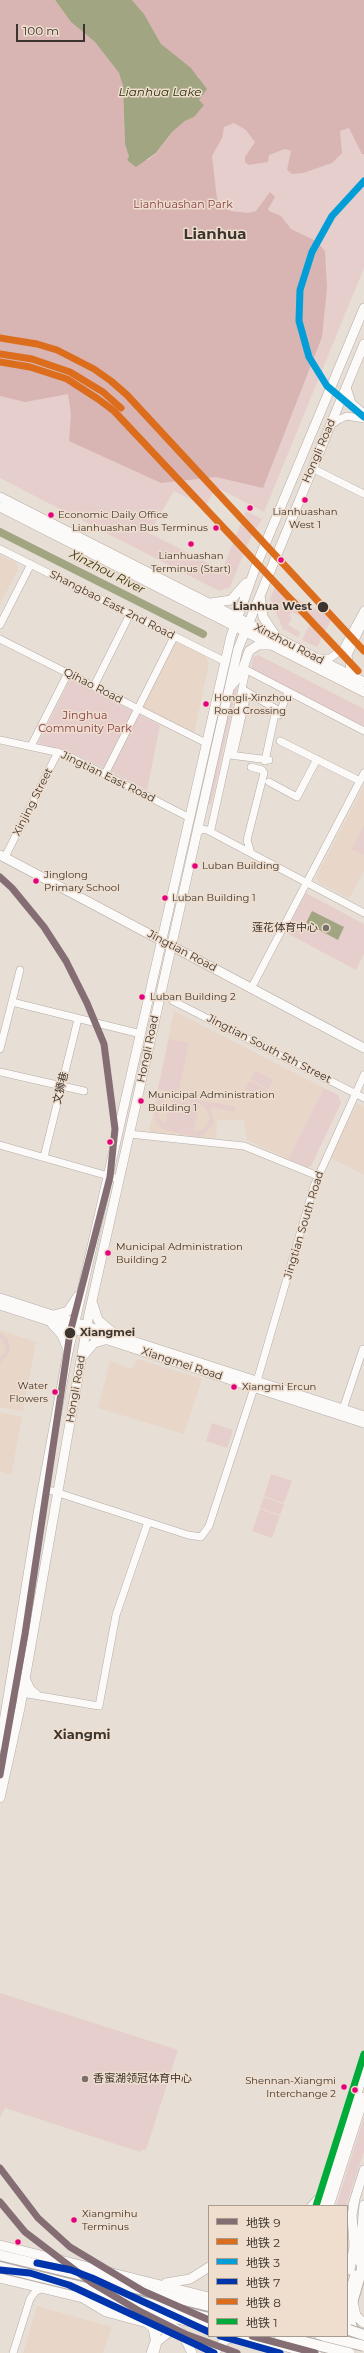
<!DOCTYPE html>
<meta charset="utf-8">
<style>
body{margin:0}
#map{position:relative;width:364px;height:2353px;overflow:hidden;background:#e7ded6;font-family:Montserrat,"Noto Sans SC",sans-serif}
canvas{display:block}
.legend{position:absolute;left:208px;top:2205px;width:140px;height:132px;box-sizing:border-box;background:#efdece;border:1px solid #a79a8e;margin:0;padding:5px 7px;list-style:none;font-size:12px;color:#3c352f}
.legend li{display:flex;align-items:center;gap:8px;height:20px}
.legend b{width:20px;border:1px solid #a79a8e}
.scale{position:absolute;left:16px;top:24px;width:69px;height:18px;box-sizing:border-box;border:2px solid #3c352f;border-top:0;padding-left:5px;font-size:12px;line-height:14px;white-space:nowrap;color:#3c352f;-webkit-text-stroke:3px #efdece;paint-order:stroke}
</style>
<div id="map">
<canvas width="364" height="2353"></canvas>
<ul class="legend">
<li><b style="height:5px;background:#846e74"></b>地铁 9</li>
<li><b style="height:5px;background:#db6d1c"></b>地铁 2</li>
<li><b style="height:5px;background:#039dd8"></b>地铁 3</li>
<li><b style="height:5px;background:#0035ad"></b>地铁 7</li>
<li><b style="height:5px;background:#db6d1c"></b>地铁 8</li>
<li><b style="height:5px;background:#00ab39"></b>地铁 1</li>
</ul>
<div class="scale">100 m</div>
</div>
<script>
const context = document.querySelector('canvas').getContext('2d');
context.lineJoin = 'round';
function fill(path, color) {
  context.fillStyle = color;
  context.fill(path, 'evenodd');
}
function shape(rows) {
  const path = new Path2D();
  for (const r of rows) {
    path.moveTo(r[0], r[1]);
    for (let i = 2; i < r.length; i += 2) path.lineTo(r[i], r[i + 1]);
  }
  return path;
}
function stroke(path, color, width, dash) {
  context.strokeStyle = color;
  context.lineWidth = width;
  context.lineCap = dash ? 'butt' : 'round';
  context.setLineDash(dash || []);
  context.stroke(path);
}
function drawText(font, color, halo, rows, align = 'center') {
  context.font = font + ' Montserrat,"Noto Sans SC",sans-serif';
  context.lineWidth = 3;
  context.setLineDash([]);
  context.textBaseline = 'middle';
  context.strokeStyle = halo;
  context.fillStyle = color;
  for (const [text, x, y, turn = 0] of rows) {
    context.save();
    context.translate(x, y);
    context.rotate((+turn || 0) * Math.PI / 180);
    context.textAlign = isNaN(turn) ? turn : align;
    if (halo) context.strokeText(text, 0, 0);
    context.fillText(text, 0, 0);
    context.restore();
  }
}
const built = shape([
 [0,555,16,563,18,570,0,604],
 [175,641,205,656,209,663,194,734,142,707],
 [364,785,364,871,349,899,319,883,316,877],
 [174,1011,324,1088,288,1159,247,1140,244,1120,217,1120,216,1141,153,1134,149,1130],
 [357,1103,364,1107,364,1175,329,1157],
 [0,1330,36,1342,23,1411,0,1407],
 [137,1359,202,1379,184,1434,98,1408,110,1361,132,1369],
 [0,1412,22,1417,12,1472,10,1475,0,1471],
 [37,2306,112,2327,103,2353,23,2353]
]);
const green = shape([
 [0,0,364,0,364,268,264,512,216,487,205,507,174,491,149,533,222,570,246,511,262,519,249,541,230,587,219,591,0,478],
 [275,587,332,618,317,647,302,640,311,622,292,612,289,616,292,618,288,625,300,632,298,637,283,629,270,599],
 [258,655,364,709,364,727,251,669,253,657],
 [70,679,160,725,147,790,71,752,38,743],
 [237,686,237,687,211,805,206,803,232,690],
 [364,825,364,855,352,849],
 [306,893,364,924,364,954,356,970,285,932],
 [169,1039,189,1043,178,1094,158,1089],
 [255,1070,273,1080,268,1089,251,1079],
 [250,1081,268,1090,263,1099,245,1089],
 [324,1088,338,1095,341,1103,311,1166,307,1167,288,1159],
 [170,1094,235,1107,234,1112,211,1107,214,1122,204,1135,197,1137,164,1130,156,1122,153,1110,160,1097],
 [170,1098,171,1099,165,1124,159,1118,159,1108,164,1100],
 [178,1100,200,1104,205,1107,210,1117,207,1126,201,1130,195,1131,165,1124,194,1130,199,1105],
 [0,1332,8,1339,10,1347,8,1355,0,1363,0,1358,5,1353,6,1347,0,1337],
 [212,1423,233,1430,227,1448,206,1441],
 [271,1474,292,1481,284,1503,264,1496],
 [264,1497,284,1504,280,1515,260,1508],
 [260,1509,280,1516,276,1527,256,1520],
 [256,1520,276,1527,272,1538,252,1531],
 [0,1993,178,2050,146,2150,143,2149,140,2152,5,2108,0,2117],
 [364,2117,364,2151,346,2206,336,2206]
]);
const forest = shape([
 [0,0,55,0,71,22,95,42,119,73,123,86,125,144,129,157,148,160,156,154,172,132,185,121,194,117,199,100,199,77,161,44,144,14,132,0,364,0,364,154,362,154,349,128,340,131,342,153,332,163,303,173,292,174,287,170,291,151,285,149,269,155,268,162,249,165,245,162,245,157,255,142,246,130,234,123,224,127,222,138,212,156,217,199,223,206,231,211,248,213,256,211,270,192,275,197,268,209,269,211,281,216,291,229,316,241,325,251,327,288,322,337,263,488,216,477,161,483,69,441,71,414,68,394,25,402,0,396]
]);
const water = shape([
 [55,0,132,0,144,14,161,44,191,68,207,89,199,100,204,105,194,117,185,121,172,132,156,153,136,167,127,160,129,157,125,144,123,86,119,73,95,42,71,22],
 [312,911,344,927,338,940,306,923]
]);
const river = shape([
 [0,532,203,634]
]);
const minor = shape([
 [347,387,352,403,364,413],
 [330,426,338,420,347,416,364,419],
 [312,468,364,494],
 [0,549,224,661],
 [0,625,31,564],
 [0,639,206,743],
 [319,658,330,658,343,649,364,610],
 [243,668,364,731],
 [355,676,350,670,348,655,364,621],
 [94,686,130,614],
 [242,689,276,709,265,761],
 [279,715,288,692],
 [0,740,65,754,190,818],
 [280,741,360,781],
 [31,746,68,673],
 [230,755,269,760],
 [233,755,247,694],
 [105,774,174,637],
 [269,782,297,797,317,759],
 [211,829,245,675,241,674],
 [197,834,201,829,207,830,364,913],
 [250,850,247,840,264,773,262,770,251,767],
 [7,853,58,752],
 [254,983,364,773],
 [173,1001,364,1098],
 [12,1002,141,1034],
 [0,1049,20,970],
 [0,1072,84,1091],
 [129,1134,244,1146,318,1176],
 [0,1145,119,1179],
 [44,1157,78,1019],
 [257,1381,314,1186,364,1075],
 [343,1409,363,1349],
 [43,1488,188,1535,201,1537,209,1526,254,1388],
 [25,1676,31,1689,38,1695],
 [10,1691,99,1706,116,1615,148,1522],
 [13,2353,30,2299,35,2292,42,2288],
 [150,2353,156,2335,160,2330,164,2330,167,2335,158,2342,155,2353]
]);
const major = shape([
 [0,497,364,682],
 [0,507,364,692],
 [260,596,263,617,275,635],
 [211,603,231,600,246,583],
 [231,686,241,674,249,651,258,645,270,645],
 [0,855,364,1048],
 [0,1298,364,1416],
 [93,1304,98,1320,112,1332],
 [0,1305,364,1423],
 [54,1315,68,1311,78,1296],
 [52,1324,62,1335,68,1350],
 [83,1356,94,1343,105,1340],
 [0,1746,39,1508,68,1352,231,636,256,566,364,308],
 [0,1798,20,1708,89,1314,238,649,364,344],
 [353,2205,364,2170],
 [312,2206,324,2193],
 [322,2206,364,2071],
 [329,2206,364,2097],
 [0,2245,209,2297],
 [359,2261,364,2205],
 [350,2270,354,2246,352,2215,355,2199],
 [0,2278,87,2299],
 [166,2283,190,2279,209,2267],
 [81,2297,106,2312,147,2323,153,2328,155,2338],
 [347,2301,355,2275],
 [103,2302,209,2326],
 [353,2302,356,2316,364,2323],
 [159,2317,182,2333,192,2353],
 [214,2353,225,2340,232,2338,248,2337],
 [275,2353,280,2337],
 [316,2353,321,2336]
]);
const highway = shape([
 [0,2255,209,2306],
 [0,2267,209,2318],
 [89,2272,113,2274],
 [78,2292,109,2304],
 [359,2336,352,2328,350,2320,351,2306,362,2269,360,2254]
]);
const majorBridge = shape([
 [248,2337,310,2353]
]);
const highwayBridge = shape([
 [349,2330,364,2335],
 [281,2336,349,2353],
 [324,2336,364,2346]
]);
const metro1 = shape([
 [0,877,12,888,44,927,66,961,87,1003,104,1044,115,1129,110,1177,70,1333,25,1634,0,1775],
 [0,2168,38,2218,70,2247,143,2291,209,2320],
 [0,2202,25,2232,92,2283,141,2312,185,2334,237,2353],
 [252,2336,315,2353]
]);
const metro2 = shape([
 [0,338,37,344,57,350,94,369,111,381,127,395,364,651],
 [0,354,32,359,70,372,103,392,121,408]
]);
const metro3 = shape([
 [364,181,332,216,312,252,300,290,299,321,309,357,327,386,364,417]
]);
const metro4 = shape([
 [37,2263,71,2270,92,2278,209,2332],
 [0,2270,30,2273,69,2285,214,2353],
 [220,2336,280,2353]
]);
const metro5 = shape([
 [0,362,30,367,67,379,98,399,114,411,358,671]
]);
const metro6 = shape([
 [316,2206,364,2054]
]);
const markers = [
 [305,500,3.5,"#e5007d"],
 [250,508,3.5,"#e5007d"],
 [51,515,3.5,"#e5007d"],
 [216,528,3.5,"#e5007d"],
 [191,544,3.5,"#e5007d"],
 [281,560,3.5,"#e5007d"],
 [323,607,6,"#3c352f"],
 [206,704,3.5,"#e5007d"],
 [195,866,3.5,"#e5007d"],
 [36,881,3.5,"#e5007d"],
 [165,898,3.5,"#e5007d"],
 [326,928,4,"#787069"],
 [142,997,3.5,"#e5007d"],
 [141,1101,3.5,"#e5007d"],
 [110,1142,3.5,"#e5007d"],
 [108,1253,3.5,"#e5007d"],
 [70,1333,6,"#3c352f"],
 [234,1387,3.5,"#e5007d"],
 [55,1392,3.5,"#e5007d"],
 [85,2079,4,"#787069"],
 [344,2087,3.5,"#e5007d"],
 [355,2090,3.5,"#e5007d"],
 [74,2220,3.5,"#e5007d"],
 [18,2242,3.5,"#e5007d"]
];
const busNames = [
 ["Lianhuashan",305,512,"center"],
 ["West 1",305,525,"center"],
 ["Economic Daily Office",58,515],
 ["Lianhuashan Bus Terminus",208,528,"right"],
 ["Lianhuashan",191,556,"center"],
 ["Terminus (Start)",191,569,"center"],
 ["Hongli-Xinzhou",214,698],
 ["Road Crossing",214,711],
 ["Luban Building",202,866],
 ["Jinglong",44,875],
 ["Primary School",44,888],
 ["Luban Building 1",172,898],
 ["Luban Building 2",150,997],
 ["Municipal Administration",148,1095],
 ["Building 1",148,1108],
 ["Municipal Administration",116,1247],
 ["Building 2",116,1260],
 ["Water",48,1386,"right"],
 ["Flowers",48,1399,"right"],
 ["Xiangmi Ercun",242,1387],
 ["Shennan-Xiangmi",336,2081,"right"],
 ["Interchange 2",336,2094,"right"],
 ["Xiangmihu",82,2214],
 ["Terminus",82,2227]
];
const parkNames = [
 ["Lianhuashan Park",183,205],
 ["Jinghua",85,716],
 ["Community Park",85,729]
];
const streetNames = [
 ["Hongli Road",319,451,-67],
 ["Shangbao East 2nd Road",112,605,27],
 ["Xinzhou Road",289,644,27],
 ["Qihao Road",93,686,27],
 ["Jingtian East Road",108,777,26],
 ["Xinjing Street",33,802,-63],
 ["Jingtian Road",182,951,28],
 ["Hongli Road",148,1049,-78],
 ["Jingtian South 5th Street",269,1049,27],
 ["文狮巷",61,1088,-76],
 ["Jingtian South Road",304,1225,-73],
 ["Xiangmei Road",182,1364,18],
 ["Hongli Road",76,1389,-80]
];
const stopNames = [
 ["Lianhua West",312,607],
 ["Xiangmei",80,1333,"left"]
];
const poiNames = [
 ["莲花体育中心",318,928],
 ["香蜜湖领冠体育中心",93,2079,"left"]
];
const waterNames = [
 ["Lianhua Lake",160,92],
 ["Xinzhou River",107,572,27]
];
const quarterNames = [
 ["Xiangmi",82,1735]
];
const districtNames = [
 ["Lianhua",215,235]
];
fill(built, '#e8d7c8');
fill(green, '#e6cecc');
fill(forest, '#d8b5b3');
fill(water, '#a2a581');
stroke(river, '#a2a581', 8);
stroke(minor, '#b3aca6', 8);
stroke(major, '#b3aca6', 10);
stroke(highway, '#b3aca6', 12);
stroke(minor, '#fbfaf9', 7);
stroke(major, '#fbfaf9', 9);
stroke(highway, '#fbfaf9', 10);
stroke(majorBridge, '#b3aca6', 10, []);
stroke(highwayBridge, '#b3aca6', 12, []);
stroke(majorBridge, '#fbfaf9', 9);
stroke(highwayBridge, '#fbfaf9', 10);
stroke(metro1, '#846e74', 7);
stroke(metro2, '#db6d1c', 7);
stroke(metro3, '#039dd8', 7);
stroke(metro4, '#0035ad', 7);
stroke(metro5, '#db6d1c', 7);
stroke(metro6, '#00ab39', 7);
for (const [x, y, r, color] of markers) {
  const dot = new Path2D();
  dot.arc(x, y, r, 0, 2 * Math.PI);
  context.fillStyle = color;
  context.fill(dot);
  stroke(dot, '#efdece', 1.5);
}
drawText('10px', '#3c352f', '#efdece', busNames, 'left');
drawText('11px', '#853d46', '#efdece', parkNames);
drawText('11px', '#3c352f', '#efdece', streetNames);
drawText('bold 11px', '#3c352f', '#efdece', stopNames, 'right');
drawText('11px', '#3c352f', '#efdece', poiNames, 'right');
drawText('italic 12px', '#2b3008', '#efdece', waterNames);
drawText('bold 13px', '#3c352f', '#efdece', quarterNames);
drawText('bold 15px', '#3c352f', '#efdece', districtNames);
</script>
